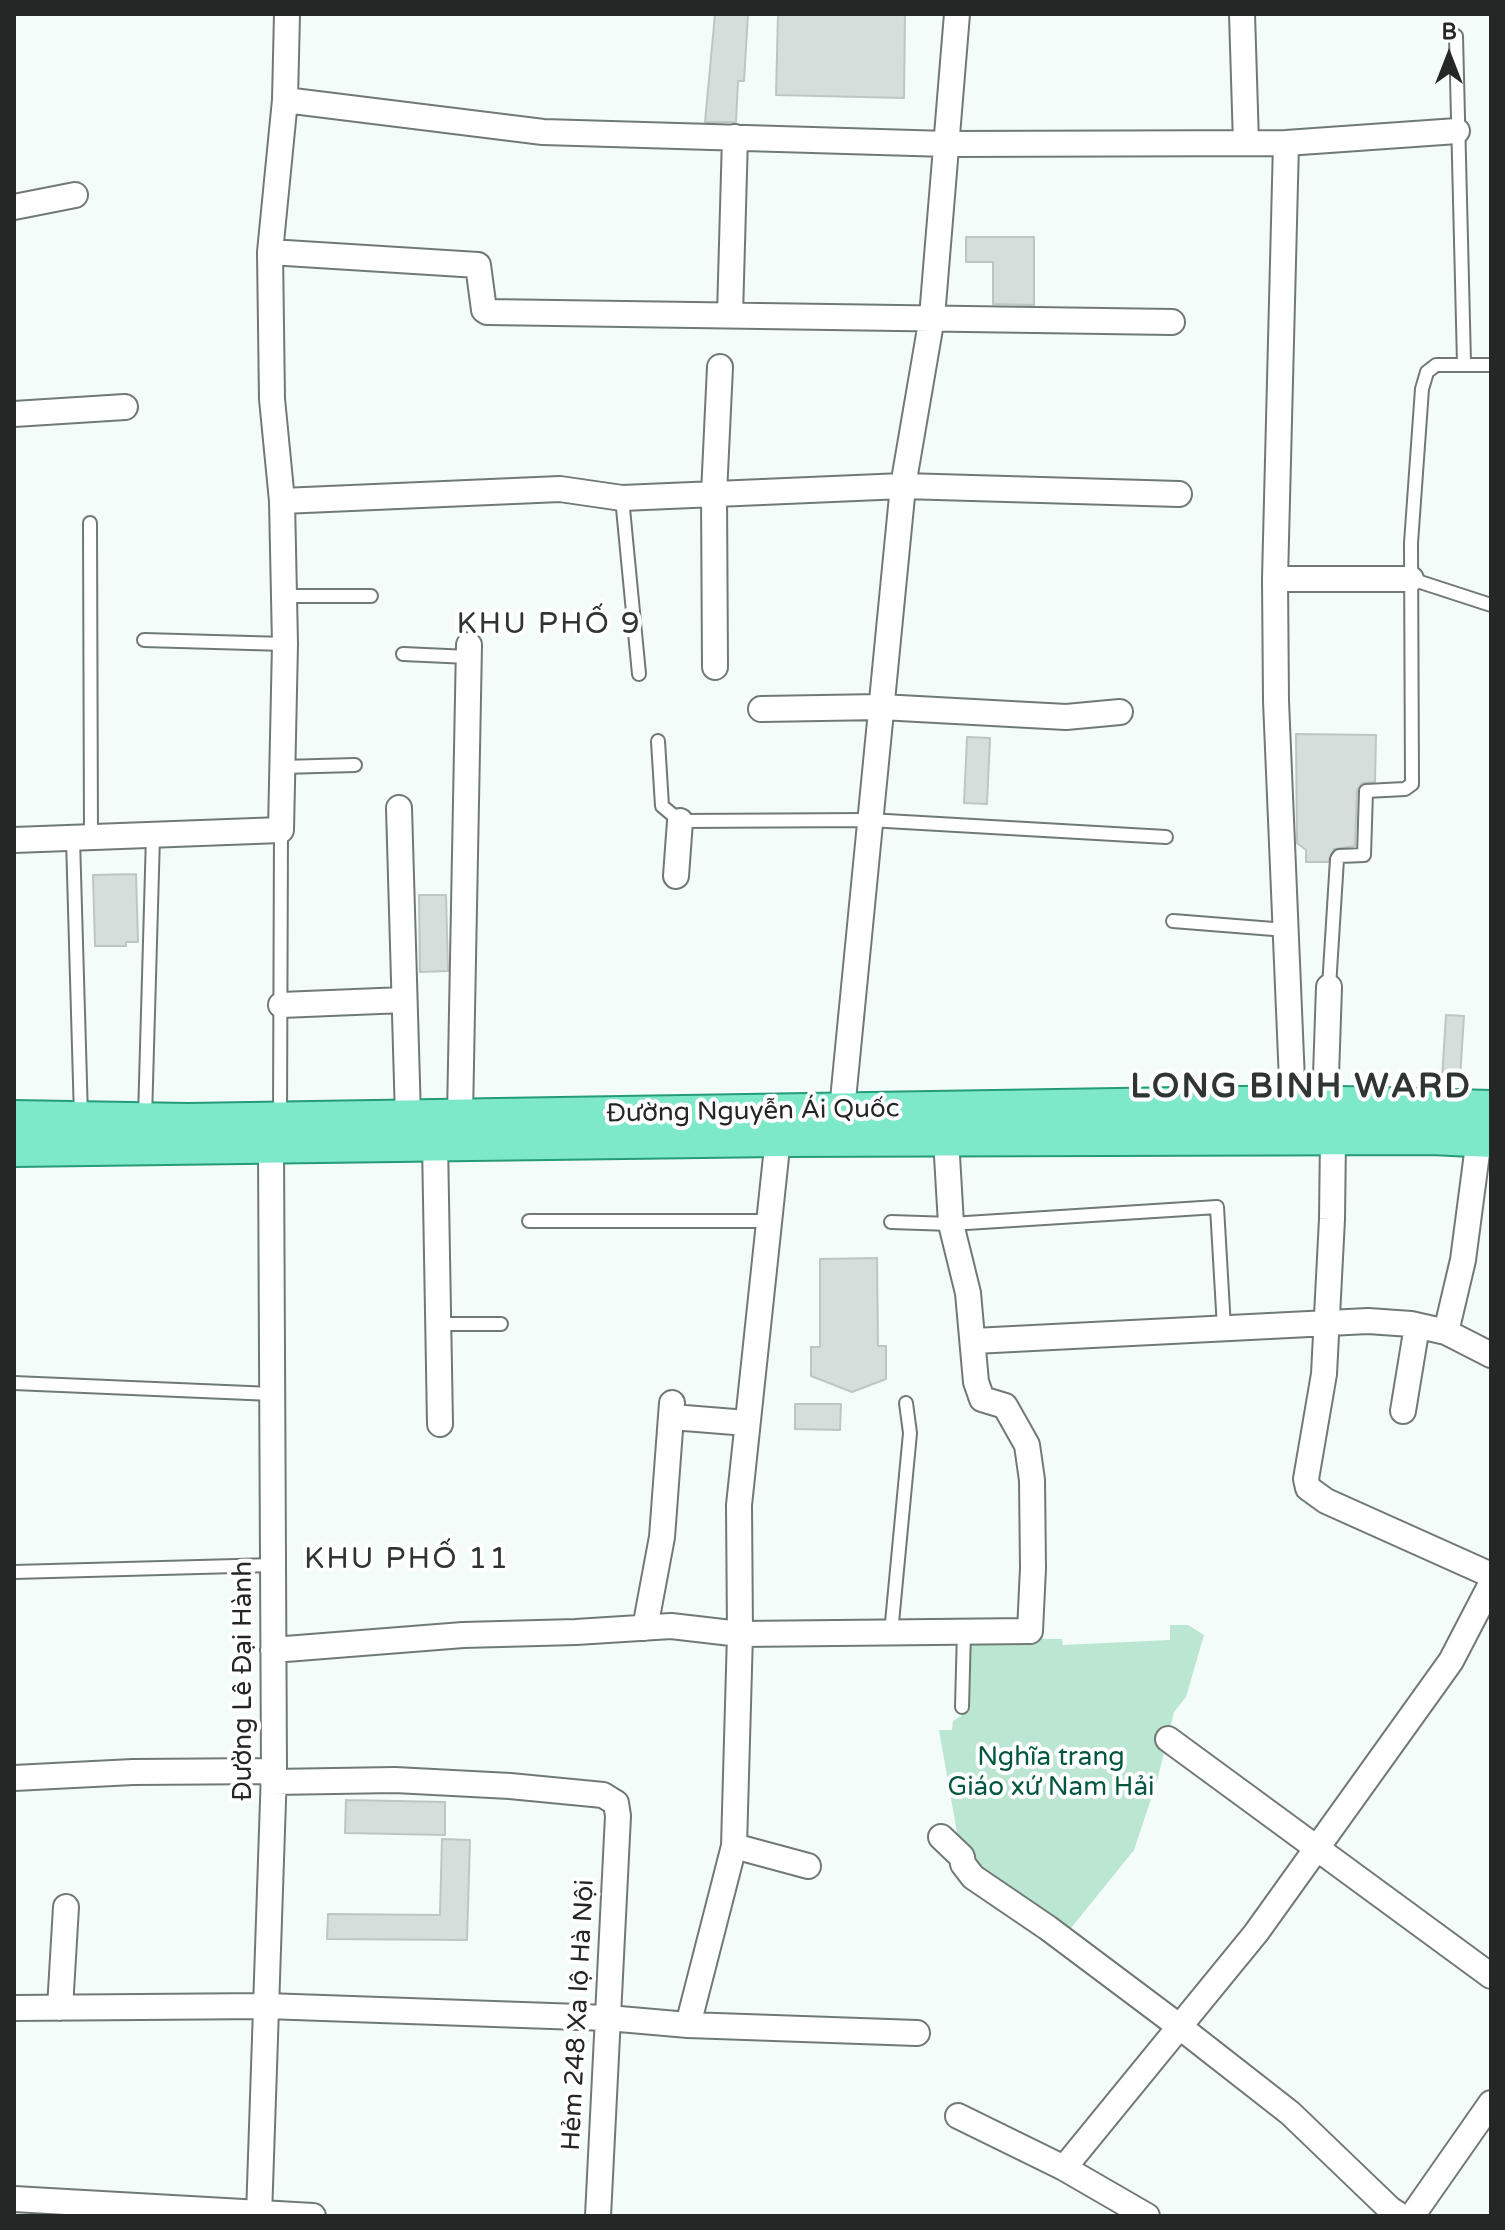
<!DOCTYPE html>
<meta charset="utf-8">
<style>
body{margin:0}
#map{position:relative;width:1505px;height:2230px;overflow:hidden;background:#f3fcf8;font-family:"Varela Round",sans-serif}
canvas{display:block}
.frame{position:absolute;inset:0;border:16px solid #242725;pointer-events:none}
.north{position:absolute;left:1409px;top:16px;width:80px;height:80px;-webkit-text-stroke:6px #fff;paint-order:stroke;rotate:0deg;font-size:22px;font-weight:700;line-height:32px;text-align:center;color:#242725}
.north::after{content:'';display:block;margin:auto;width:28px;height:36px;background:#242725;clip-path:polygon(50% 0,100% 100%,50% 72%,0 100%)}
</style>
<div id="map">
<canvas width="1505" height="2230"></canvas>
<div class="frame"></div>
<div class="north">B</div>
</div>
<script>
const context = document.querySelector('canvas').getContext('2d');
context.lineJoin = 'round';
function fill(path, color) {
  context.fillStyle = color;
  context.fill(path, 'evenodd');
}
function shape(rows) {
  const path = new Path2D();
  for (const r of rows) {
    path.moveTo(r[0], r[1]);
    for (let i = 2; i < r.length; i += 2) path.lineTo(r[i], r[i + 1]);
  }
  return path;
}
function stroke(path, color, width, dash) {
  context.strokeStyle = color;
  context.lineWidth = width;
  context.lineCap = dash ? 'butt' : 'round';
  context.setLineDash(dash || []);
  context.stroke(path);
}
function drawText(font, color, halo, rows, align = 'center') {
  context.font = font + ' "Varela Round",sans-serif';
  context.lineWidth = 8;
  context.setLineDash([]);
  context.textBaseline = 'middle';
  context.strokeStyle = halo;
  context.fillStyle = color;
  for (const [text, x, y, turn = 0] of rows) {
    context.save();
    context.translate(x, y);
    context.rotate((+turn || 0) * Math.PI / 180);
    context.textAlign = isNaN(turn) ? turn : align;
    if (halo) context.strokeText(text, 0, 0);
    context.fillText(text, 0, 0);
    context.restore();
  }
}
const green = shape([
 [1170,1625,1188,1625,1204,1635,1186,1697,1174,1712,1157,1781,1134,1850,1067,1933,978,1872,959,1844,939,1730,952,1730,953,1721,970,1710,970,1638,1062,1639,1063,1645,1170,1640]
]);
const building = shape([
 [715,14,748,14,744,81,738,81,736,122,705,122,715,14],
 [778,14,905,14,904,98,776,95,778,14],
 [966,237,1034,237,1034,305,993,304,993,262,966,262,966,237],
 [1296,734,1376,735,1375,782,1362,783,1357,790,1355,846,1334,849,1328,862,1306,862,1306,850,1297,843,1296,734],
 [967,737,990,738,987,804,964,803,967,737],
 [136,874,138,942,126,942,126,946,95,946,93,875,136,874],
 [419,895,446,895,448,971,420,972,419,895],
 [1446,1015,1464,1016,1460,1078,1442,1078,1446,1015],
 [877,1258,878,1346,886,1346,886,1379,852,1392,811,1376,811,1347,820,1347,820,1259,877,1258],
 [795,1404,841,1404,840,1430,795,1429,795,1404],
 [346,1800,445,1802,445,1835,345,1833,346,1800],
 [442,1839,470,1840,467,1940,327,1939,328,1914,440,1915,442,1839]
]);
const lane = shape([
 [1456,36,1464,363],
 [622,498,639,674],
 [90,523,91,838],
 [1411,579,1491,605],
 [284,596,371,596],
 [144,640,285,644],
 [403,654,469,657],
 [658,741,662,806,680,821,869,820,1166,837],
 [282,767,355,765],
 [73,839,81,1117],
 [1173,921,1286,930],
 [1329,987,1337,859,1339,856,1364,855,1366,791,1405,789,1412,784,1411,543,1422,389,1427,372,1436,365,1491,365],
 [280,1117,281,830],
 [145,1118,153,836],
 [529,1221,769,1221],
 [891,1222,951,1224,1217,1207,1224,1328],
 [438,1324,501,1324],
 [14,1383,272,1394],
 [14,1572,273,1565],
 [891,1633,910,1433,906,1403],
 [962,1707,964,1631]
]);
const street = shape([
 [1242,14,1246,143],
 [285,100,543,132,947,144,1286,143,1457,131],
 [1286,143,1275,579,1276,701,1293,1105],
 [14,207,75,195],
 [270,252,478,265,484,310,487,312,1172,322],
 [730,315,735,137],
 [14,414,125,407],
 [282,501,560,489,622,498,903,486,1179,494],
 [1275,579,1411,579],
 [715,667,714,494,720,367],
 [761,709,881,707,1066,717,1120,712],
 [399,808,408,1117],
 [14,840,281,830,285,644,282,501,272,399,270,252,285,100,287,14],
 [676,876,680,821],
 [281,1005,404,1000],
 [1325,1105,1329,987],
 [842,1110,903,486,932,317,957,14],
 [460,1116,469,645],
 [1333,1137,1332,1219,1324,1374,1306,1479,1308,1488,1326,1501,1491,1575],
 [435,1143,440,1424],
 [1446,1332,1463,1260,1479,1138],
 [974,1341,1368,1321,1411,1324,1446,1332,1491,1355],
 [1403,1411,1417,1326],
 [672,1417,747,1423],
 [645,1628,662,1537,672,1403],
 [273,1650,463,1635,576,1632,671,1626,740,1634,1030,1631,1033,1568,1032,1480,1027,1445,1005,1406,982,1399,976,1382,968,1293,951,1224,946,1139],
 [1168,1739,1491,1976],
 [14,1778,133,1772,274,1771],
 [273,1782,395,1780,510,1786,603,1795,616,1803,618,1816,598,2216],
 [941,1837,962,1857,963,1864,973,1877,1048,1928,1180,2027,1290,2113,1390,2209,1401,2216],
 [734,1846,808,1866],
 [14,2008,266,2006,608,2018,688,2025,917,2033],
 [60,2008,66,1907],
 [688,2025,734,1846,740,1634,739,1505,778,1138],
 [958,2116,1064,2168,1147,2216],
 [1064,2168,1256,1933,1451,1661,1491,1584],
 [14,2199,313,2216],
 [259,2216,274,1771,271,1145],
 [1412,2216,1491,2103]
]);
const primary = shape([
 [14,1119,188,1122,1304,1104,1491,1109],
 [14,1148,778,1138,1433,1136,1491,1139]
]);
const streetNames = [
 ["Đường Nguyễn Ái Quốc",753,1112,-1],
 ["Đường Lê Đại Hành",244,1681,-90],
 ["Hẻm 248 Xa lộ Hà Nội",579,2015,-87]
];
const parkNames = [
 ["Nghĩa trang",1051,1758],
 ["Giáo xứ Nam Hải",1051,1788]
];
const quarterNames = [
 ["KHU PHỐ 9",549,625],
 ["KHU PHỐ 11",407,1560]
];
const districtNames = [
 ["LONG BINH WARD",1301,1088]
];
fill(green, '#bae6d2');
fill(building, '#d5deda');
stroke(building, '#bec6c2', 2);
stroke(lane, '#717975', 16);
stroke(street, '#717975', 28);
stroke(primary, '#259b77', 40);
stroke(lane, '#fff', 12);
stroke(street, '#fff', 24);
stroke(primary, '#7de9c8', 36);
drawText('26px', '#242725', '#fff', streetNames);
drawText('26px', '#04573f', '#fff', parkNames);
context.letterSpacing = '2px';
drawText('30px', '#2f3532', '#fff', quarterNames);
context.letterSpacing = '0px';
context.letterSpacing = '2px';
drawText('bold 34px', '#2f3532', '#fff', districtNames);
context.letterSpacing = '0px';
</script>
